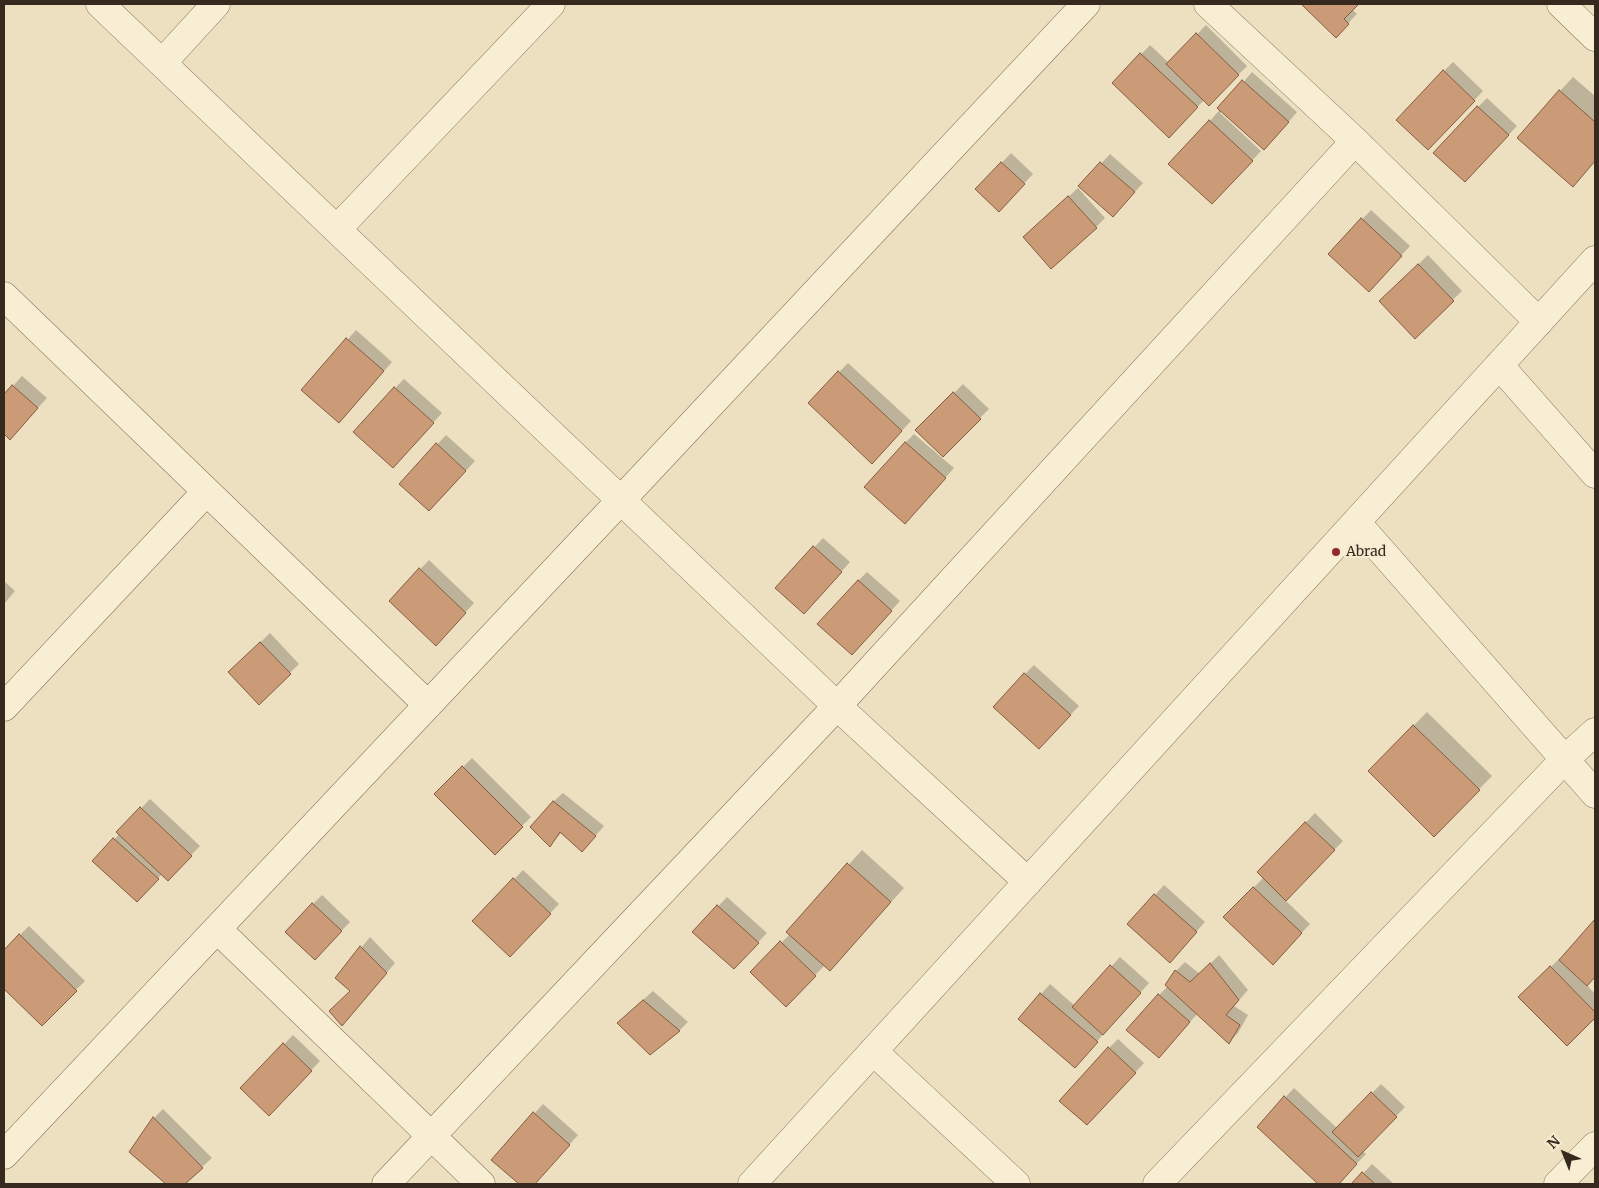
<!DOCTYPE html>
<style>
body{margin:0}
#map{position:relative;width:1599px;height:1188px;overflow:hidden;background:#ede0c1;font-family:Merriweather,serif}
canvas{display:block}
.frame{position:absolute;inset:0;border:5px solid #36291d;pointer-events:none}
.north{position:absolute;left:1539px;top:1128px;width:50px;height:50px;-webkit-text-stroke:4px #f5ebd1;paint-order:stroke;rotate:316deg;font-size:14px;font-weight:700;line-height:20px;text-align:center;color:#36291d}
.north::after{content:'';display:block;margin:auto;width:18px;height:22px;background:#36291d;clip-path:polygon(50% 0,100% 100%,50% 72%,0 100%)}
</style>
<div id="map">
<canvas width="1599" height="1188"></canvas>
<div class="frame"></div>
<div class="north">N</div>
</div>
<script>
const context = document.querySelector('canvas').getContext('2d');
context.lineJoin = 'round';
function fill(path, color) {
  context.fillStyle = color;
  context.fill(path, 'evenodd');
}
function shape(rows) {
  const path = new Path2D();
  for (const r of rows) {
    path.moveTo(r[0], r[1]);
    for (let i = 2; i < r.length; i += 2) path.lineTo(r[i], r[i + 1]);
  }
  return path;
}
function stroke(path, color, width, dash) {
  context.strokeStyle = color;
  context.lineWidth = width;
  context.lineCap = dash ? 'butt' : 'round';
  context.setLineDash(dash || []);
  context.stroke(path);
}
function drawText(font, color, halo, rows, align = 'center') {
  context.font = font + ' Merriweather,serif';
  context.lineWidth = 4;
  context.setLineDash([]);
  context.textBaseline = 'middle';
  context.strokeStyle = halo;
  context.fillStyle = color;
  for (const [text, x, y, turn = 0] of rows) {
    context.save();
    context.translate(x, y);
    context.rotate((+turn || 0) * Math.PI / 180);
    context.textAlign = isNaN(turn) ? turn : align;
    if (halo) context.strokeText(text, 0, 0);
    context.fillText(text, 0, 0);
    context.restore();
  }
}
const shadow = shape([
 [1303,4,1357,4,1352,9,1357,14,1336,36],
 [1206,25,1247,66,1209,104,1204,100,1178,127,1114,83,1150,45,1169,63],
 [1453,62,1483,91,1437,140,1444,71],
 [1252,72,1297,112,1273,140,1221,111,1220,113,1261,151,1221,194,1210,121],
 [1573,77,1595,96,1595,161,1573,185,1560,91],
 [1487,98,1517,126,1474,172,1478,107],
 [1011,153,1033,174,999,210,977,189],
 [1110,154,1143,183,1122,206,1080,186],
 [1078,188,1105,218,1096,227,1034,228],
 [1371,210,1410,246,1378,281,1329,254],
 [1428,255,1462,291,1415,337,1381,301],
 [356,330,392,362,348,412,303,390],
 [848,363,911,421,881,453,809,403],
 [22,376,47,398,10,438,4,432,4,396],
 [404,379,442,413,402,457,395,388],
 [963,384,989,409,943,455,917,430],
 [914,434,954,468,914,513,905,443],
 [446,435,475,461,438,501,400,484],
 [823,538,850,562,813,603,777,588],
 [429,560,474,603,445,635,390,601],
 [867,572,900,601,861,644,858,581],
 [4,581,15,591,4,604],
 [270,633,299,664,259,703,230,672],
 [1034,665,1079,706,1048,738,1025,674],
 [1427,712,1492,776,1434,835,1369,771],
 [472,758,531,817,495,853,436,794],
 [563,793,604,826,591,841,562,832,550,845,553,802],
 [150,799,200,846,168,879,162,874,146,891,94,861,120,833,118,832],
 [1315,813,1343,841,1285,900,1310,924,1282,954,1225,917,1264,877,1258,872],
 [862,850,904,888,843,955,825,965,786,1005,752,972,790,934,788,932],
 [523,870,559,904,519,946,474,921],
 [1164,885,1205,922,1170,961,1129,924],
 [322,895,350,922,324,949,313,904],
 [727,897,767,933,743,958,694,932],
 [1595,921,1595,976,1587,985,1595,994,1595,1016,1567,1044,1520,997,1560,958,1561,959],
 [29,926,85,981,42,1024,4,987,4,951],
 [370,937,395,963,351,1015,352,991,337,977],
 [1219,955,1248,990,1234,1006,1248,1015,1238,1033,1229,1042,1198,1013,1168,1047,1159,995,1168,986,1176,971,1185,962,1200,974],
 [1120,957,1149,983,1105,1032,1084,1057,1020,1018,1050,984,1075,1006],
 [653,991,688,1022,680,1030,650,1053,627,1014],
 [293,1035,320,1061,269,1114,242,1088],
 [1118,1039,1144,1063,1096,1115,1109,1048],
 [1381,1084,1405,1107,1362,1151,1366,1154,1337,1184,1320,1184,1258,1127,1294,1088,1337,1128],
 [543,1104,578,1135,534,1184,521,1184,493,1160],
 [163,1109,212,1158,183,1184,168,1184,130,1152,154,1118],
 [1372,1164,1394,1184,1353,1184]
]);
const building = shape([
 [1301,4,1359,4,1344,19,1349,24,1336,38,1301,4],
 [1196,33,1239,75,1209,106,1166,64,1196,33],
 [1140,53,1198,107,1169,138,1112,83,1140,53],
 [1443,70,1475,101,1428,150,1396,120,1443,70],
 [1242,80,1289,122,1264,150,1217,108,1242,80],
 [1559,90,1595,122,1595,161,1573,187,1517,138,1559,90],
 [1477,106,1509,135,1465,182,1433,153,1477,106],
 [1209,120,1253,161,1212,204,1168,164,1209,120],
 [1001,162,1025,184,999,212,975,189,1001,162],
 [1100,162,1135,192,1113,217,1078,186,1100,162],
 [1068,196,1097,228,1051,269,1023,237,1068,196],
 [1361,218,1402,256,1369,292,1328,254,1361,218],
 [1418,264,1454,301,1415,339,1379,301,1418,264],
 [346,338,384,371,339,423,301,390,346,338],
 [838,371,902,431,872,464,808,403,838,371],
 [12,385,38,408,10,440,4,434,4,394,12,385],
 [394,387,434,423,393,468,353,432,394,387],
 [953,392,981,419,943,457,915,430,953,392],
 [905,442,946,478,905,524,864,487,905,442],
 [436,443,466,471,429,511,399,484,436,443],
 [813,546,842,572,804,614,775,588,813,546],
 [419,568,466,613,436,646,389,601,419,568],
 [858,580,892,611,852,655,817,624,858,580],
 [260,642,291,674,259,705,228,672,260,642],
 [1024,673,1071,715,1039,749,993,707,1024,673],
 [1413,725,1480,790,1434,837,1368,771,1413,725],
 [462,766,523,827,495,855,434,794,462,766],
 [553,801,596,836,582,852,560,832,550,847,530,827,553,801],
 [140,807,192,856,168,881,116,832,140,807],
 [1305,822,1335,850,1286,901,1257,872,1305,822],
 [113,838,159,879,137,902,92,861,113,838],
 [847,863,891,902,830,971,786,932,847,863],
 [513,878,551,914,510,957,472,921,513,878],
 [1253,887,1302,933,1273,965,1223,917,1253,887],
 [1154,894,1197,932,1170,963,1127,924,1154,894],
 [312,903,342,931,315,960,285,932,312,903],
 [717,905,759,943,734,969,692,932,717,905],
 [1595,919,1595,977,1587,986,1559,960,1595,919],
 [19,934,77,991,42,1026,4,989,4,950,19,934],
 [780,941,816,976,786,1007,750,972,780,941],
 [360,946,387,973,342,1026,329,1011,350,991,335,978,360,946],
 [1210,963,1239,1000,1226,1015,1240,1025,1229,1044,1165,985,1175,970,1190,982,1210,963],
 [1110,965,1141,993,1103,1035,1072,1007,1110,965],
 [1550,966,1595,1012,1595,1018,1567,1046,1518,997,1550,966],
 [1040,993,1098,1042,1075,1068,1018,1019,1040,993],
 [1158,994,1190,1022,1159,1058,1126,1030,1158,994],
 [643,1000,680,1031,650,1055,617,1023,643,1000],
 [283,1043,312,1071,269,1116,240,1088,283,1043],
 [1108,1047,1136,1073,1087,1125,1059,1101,1108,1047],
 [1371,1092,1397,1117,1358,1157,1332,1132,1371,1092],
 [1284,1096,1357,1164,1339,1184,1318,1184,1257,1127,1284,1096],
 [533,1112,570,1145,535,1184,519,1184,491,1160,533,1112],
 [153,1117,203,1168,185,1184,166,1184,129,1152,153,1117],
 [1362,1172,1375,1184,1351,1184,1362,1172]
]);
const minor = shape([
 [100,4,837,706,1028,882],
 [1208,4,1355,141,1539,322],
 [1561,4,1595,37],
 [162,63,216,4],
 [337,229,551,4],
 [4,296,428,705],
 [1499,365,1595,474],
 [1356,522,1595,794],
 [4,707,206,492],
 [217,929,481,1184],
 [873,1051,1016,1184],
 [4,1155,621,500,1086,4],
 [386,1184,837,706,1355,141],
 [752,1184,1595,260],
 [1157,1184,1565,759,1595,732],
 [1558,1184,1595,1146]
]);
const markers = [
 [1336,552,5,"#95292a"]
];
const poiNames = [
 ["Abrad",1346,552]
];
fill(shadow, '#0003');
fill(building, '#cb9b77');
stroke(building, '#855b3f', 1);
stroke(minor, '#877159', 29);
stroke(minor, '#f8eed4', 28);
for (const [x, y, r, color] of markers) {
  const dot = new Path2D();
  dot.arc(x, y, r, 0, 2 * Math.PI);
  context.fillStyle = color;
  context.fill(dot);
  stroke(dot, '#f5ebd1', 2);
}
drawText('14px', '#36291d', '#f5ebd1', poiNames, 'left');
</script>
